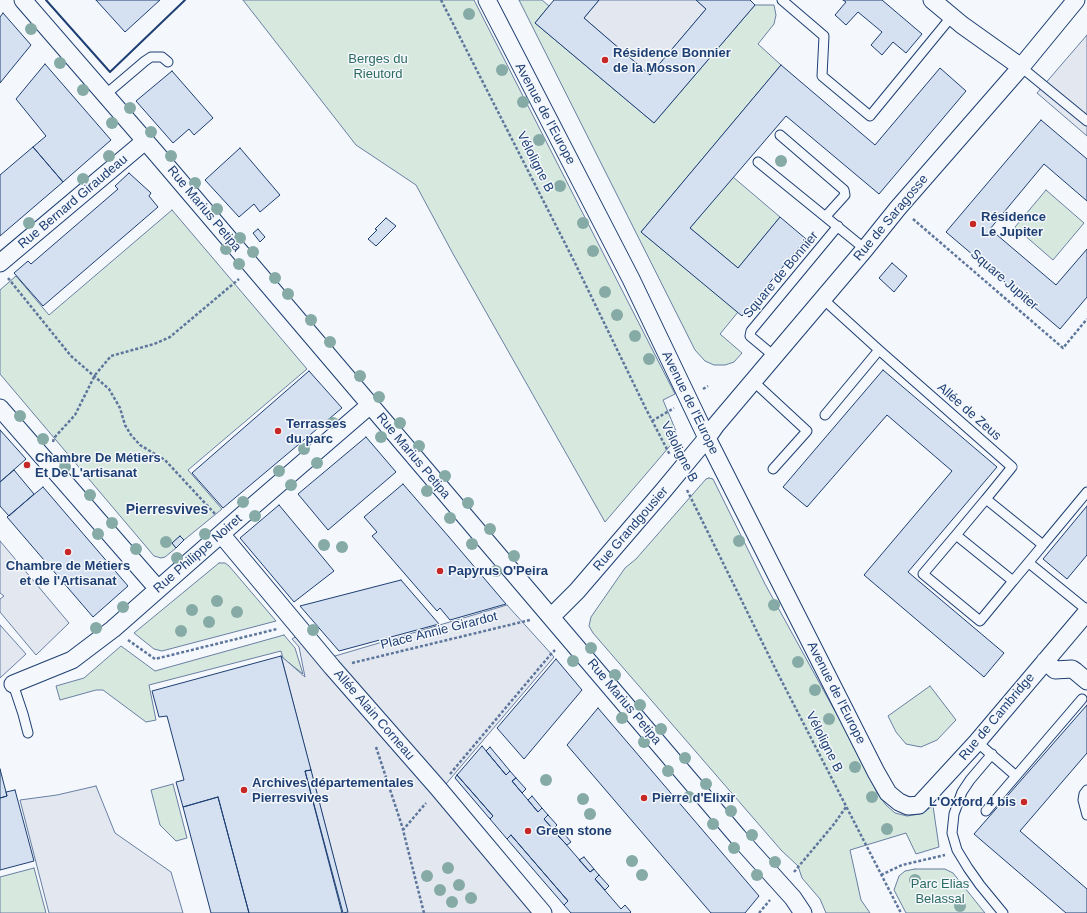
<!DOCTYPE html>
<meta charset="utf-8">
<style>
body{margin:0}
canvas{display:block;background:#f4f7fb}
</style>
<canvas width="1087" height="913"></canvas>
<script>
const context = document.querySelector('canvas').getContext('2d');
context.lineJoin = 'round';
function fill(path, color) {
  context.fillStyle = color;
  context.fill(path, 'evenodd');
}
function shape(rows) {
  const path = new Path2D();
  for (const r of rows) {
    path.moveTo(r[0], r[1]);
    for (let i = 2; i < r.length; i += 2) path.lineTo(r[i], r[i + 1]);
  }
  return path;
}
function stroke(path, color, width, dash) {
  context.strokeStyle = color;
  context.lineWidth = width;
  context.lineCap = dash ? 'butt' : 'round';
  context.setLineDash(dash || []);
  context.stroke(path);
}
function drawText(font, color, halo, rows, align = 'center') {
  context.font = font + ' Arial,sans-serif';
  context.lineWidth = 3;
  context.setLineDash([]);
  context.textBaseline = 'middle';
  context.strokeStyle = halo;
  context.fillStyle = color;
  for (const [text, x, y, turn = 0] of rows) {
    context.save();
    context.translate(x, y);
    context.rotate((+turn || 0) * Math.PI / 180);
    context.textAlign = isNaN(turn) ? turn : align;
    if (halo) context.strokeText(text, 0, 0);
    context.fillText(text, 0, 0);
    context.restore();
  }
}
const green = shape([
 [243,0,474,0,675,394,663,400,676,431,677,436,675,440,605,522,452,252,416,185,356,145,243,0],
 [519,0,542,0,549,6,535,23,654,123,755,5,774,5,776,15,774,24,758,44,781,65,641,232,738,312,720,334,742,353,734,362,725,365,714,365,705,361,695,350,519,0],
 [733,177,780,217,738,268,690,228,733,177],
 [1046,190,1084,223,1053,260,1015,227,1046,190],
 [172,210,307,369,188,470,222,509,184,540,180,536,172,543,176,548,165,557,161,558,154,556,0,374,0,290,16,276,49,315,172,210],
 [709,478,713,479,765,584,863,762,877,793,886,805,895,813,907,816,920,814,933,806,939,847,916,854,906,833,850,850,861,900,870,913,826,913,820,899,802,878,798,866,781,850,593,633,589,626,591,617,625,568,636,559,706,479,709,478],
 [219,563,225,563,229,566,276,621,162,651,154,649,134,633,219,563],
 [284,635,295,648,303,674,283,658,281,651,149,685,156,720,146,722,103,690,96,690,60,700,56,686,84,678,121,646,155,671,284,635],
 [930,686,956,720,937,740,921,747,906,744,896,732,888,716,930,686],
 [173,784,187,838,176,841,160,825,151,790,173,784],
 [34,868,46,913,0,913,0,877,34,868],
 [915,869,945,869,953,873,985,913,906,913,894,890,899,876,905,871,915,869]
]);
const parking = shape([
 [599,0,696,0,706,9,650,75,584,18,599,0],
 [1087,35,1087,136,1037,93,1087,35],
 [0,541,69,623,36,655,0,612,0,599,4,596,0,593,0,541],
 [507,605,554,657,440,791,543,913,348,913,281,656,305,677,299,647,292,639,303,632,325,659,507,605],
 [0,625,26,654,0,678,0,625],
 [96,786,115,833,171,872,183,913,49,913,20,800,57,795,96,786]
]);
const building = shape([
 [96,0,160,0,125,32,96,0],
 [554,0,599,0,584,18,650,75,706,9,696,0,750,0,755,5,654,123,535,23,554,0],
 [843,0,882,0,922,34,906,53,893,42,882,55,871,45,882,32,858,12,846,25,835,15,846,2,843,0],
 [3,13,31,45,0,83,0,17,3,13],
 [45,64,111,140,63,182,33,147,46,136,16,99,45,64],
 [781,65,875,145,940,68,966,91,879,194,786,116,690,228,738,268,780,217,806,239,742,316,641,232,781,65],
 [172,71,213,118,194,135,189,129,173,143,136,101,172,71],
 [1041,120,1087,159,1087,201,1044,164,990,229,1056,285,1087,249,1087,297,1060,329,946,232,1041,120],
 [33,147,63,182,0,236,0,175,33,147],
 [240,148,280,195,260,212,254,204,239,217,205,180,240,148],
 [129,173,151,193,149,196,158,207,43,306,14,273,28,261,31,264,118,189,115,186,129,173],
 [386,218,396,226,376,246,368,239,377,230,375,229,386,218],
 [258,229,265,237,260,242,253,233,258,229],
 [892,263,907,276,894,292,879,278,892,263],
 [883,370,997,467,908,572,1004,653,984,677,864,575,952,471,887,415,807,507,783,487,883,370],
 [309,371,342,408,223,508,192,473,309,371],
 [0,430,26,459,0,482,0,430],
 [366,437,396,472,328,530,298,494,366,437],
 [14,470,34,494,9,516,0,506,0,482,14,470],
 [403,484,449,537,506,604,450,620,440,608,437,611,372,536,377,532,364,517,403,484],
 [43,487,128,586,93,617,7,517,43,487],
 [279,505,334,571,294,602,240,538,279,505],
 [1087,506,1087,555,1067,579,1043,559,1087,506],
 [180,536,184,540,176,548,172,543,180,536],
 [401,580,439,624,339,651,300,606,401,580],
 [281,656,311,770,305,771,342,913,249,913,218,797,183,807,176,782,184,780,167,716,159,717,152,691,281,656],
 [556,659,582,690,524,759,497,728,556,659],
 [1087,705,1087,753,1020,831,1087,889,1087,913,1066,913,974,834,1087,705],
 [598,708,759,896,745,913,711,913,567,745,598,708],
 [482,746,506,775,510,771,516,778,512,781,538,812,542,808,548,815,544,819,590,872,594,869,599,875,595,879,621,909,625,905,631,912,630,913,571,913,564,905,568,901,511,835,507,839,490,819,493,816,457,775,482,746],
 [490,747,510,771,506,775,486,751,490,747],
 [0,769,7,796,0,798,0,769],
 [311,770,348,912,343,913,305,771,311,770],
 [457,775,493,816,490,819,455,778,457,775],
 [516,778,526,789,522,793,512,781,516,778],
 [15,790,34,861,0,870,0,798,7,796,6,792,15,790],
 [532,796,542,808,538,812,528,800,532,796],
 [218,797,249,913,211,913,183,807,218,797],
 [548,815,557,825,553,829,544,819,548,815],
 [561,830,571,842,567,845,556,834,561,830],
 [511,835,568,901,564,905,507,839,511,835],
 [584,857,594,869,590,872,579,860,584,857],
 [599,875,609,886,605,890,595,879,599,875]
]);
const path = shape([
 [441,0,573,259,646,409,670,455],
 [913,219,1063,348,1087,319],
 [8,278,71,356,109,389,120,408,125,425,131,435,140,445,165,460,216,515],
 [703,389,708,386],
 [652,421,674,408],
 [53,442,54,438,75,415,95,375,111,356,154,344,170,337,239,279],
 [687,490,775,668,901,913],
 [128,640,155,659,277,629],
 [352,663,530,620],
 [376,747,403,829],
 [450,774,551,654,555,650],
 [794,872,834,824,846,807],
 [881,875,902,865,945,855],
 [424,913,403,830,426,803],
 [759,913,770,900]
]);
const lane = shape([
 [782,0,824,36,822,76,870,116,952,16],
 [1021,67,1087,121],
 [105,95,145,61,151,57,162,57,168,62],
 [780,135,844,190,845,195,826,216],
 [758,162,865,249],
 [823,299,879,350,1012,467,986,499],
 [774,356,750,336,751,331,838,226],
 [753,381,807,431,773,469],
 [825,415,879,350],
 [986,499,1043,545,1013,581,956,535,986,499],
 [956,535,923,574,980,621,1013,581],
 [1043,545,1087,492],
 [1029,563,1087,610],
 [13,684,23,714,28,733],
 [977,742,1016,776],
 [992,754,970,780,962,792,954,814,952,833,957,850,968,868,980,885,1003,913],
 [1087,790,1084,794,1083,800,1087,815],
 [986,811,1082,699]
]);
const street = shape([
 [23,0,155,152,738,837,793,898,803,913],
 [487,0,631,279,707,438,876,772,888,793,899,802,908,806,919,805,977,742,1087,612],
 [932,0,962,25,1021,67],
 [0,263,145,141],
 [0,408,158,589],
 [221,534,332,667,438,788,543,913],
 [551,617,577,591,663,491,707,438,716,425,865,249,898,208,1021,67,1076,0],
 [1045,661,1055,670,1072,669,1075,671,1087,681],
 [13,684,72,660,113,629,238,519,370,405]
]);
const wall = shape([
 [46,0,110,72,185,0]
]);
const trees = [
 [469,14],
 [31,29],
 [60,63],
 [502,70],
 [83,90],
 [523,102],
 [130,108],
 [112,123],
 [151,132],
 [539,140],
 [109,156],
 [171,156],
 [781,161],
 [83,179],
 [195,183],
 [560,186],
 [217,209],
 [29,223],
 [583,223],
 [240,238],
 [226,249],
 [593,251],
 [253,252],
 [239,264],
 [275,278],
 [605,292],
 [288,294],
 [617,315],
 [311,320],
 [635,336],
 [330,342],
 [649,359],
 [360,376],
 [379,397],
 [20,416],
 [333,423],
 [400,423],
 [381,437],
 [43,439],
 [419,446],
 [304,449],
 [317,463],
 [65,467],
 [279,471],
 [445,476],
 [291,485],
 [427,491],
 [90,495],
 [243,502],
 [468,503],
 [255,516],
 [450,518],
 [112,523],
 [490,529],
 [98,534],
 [205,534],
 [739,541],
 [166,542],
 [472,544],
 [324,545],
 [342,547],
 [136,549],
 [514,556],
 [177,558],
 [496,571],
 [217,601],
 [774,605],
 [123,607],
 [192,610],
 [237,612],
 [209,622],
 [96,628],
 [313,630],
 [181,631],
 [591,648],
 [573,661],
 [798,662],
 [615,675],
 [815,690],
 [640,705],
 [622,718],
 [829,719],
 [661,729],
 [644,742],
 [685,758],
 [855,767],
 [668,771],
 [546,780],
 [706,784],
 [689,797],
 [872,797],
 [583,799],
 [731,811],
 [590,814],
 [713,824],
 [887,829],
 [752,835],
 [734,848],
 [632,861],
 [775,862],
 [448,868],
 [642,875],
 [757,875],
 [427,876],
 [915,880],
 [459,885],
 [440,890],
 [471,898],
 [452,902],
 [960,906]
];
const markers = [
 [605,60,4,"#c62828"],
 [973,224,4,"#c62828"],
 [278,431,4,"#c62828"],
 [27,465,4,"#c62828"],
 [68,552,4,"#c62828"],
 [440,571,4,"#c62828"],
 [244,790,4,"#c62828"],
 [644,798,4,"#c62828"],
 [1024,802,4,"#c62828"],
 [528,831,4,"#c62828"]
];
const poiNames = [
 ["Résidence Bonnier",613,53],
 ["de la Mosson",613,68],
 ["Résidence",981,217],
 ["Le Jupiter",981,232],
 ["Terrasses",286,424],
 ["du parc",286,439],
 ["Chambre De Métiers",35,458],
 ["Et De L'artisanat",35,473],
 ["Chambre de Métiers",68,566,"center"],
 ["et de l'Artisanat",68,581,"center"],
 ["Papyrus O'Peira",448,571],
 ["Archives départementales",252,783],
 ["Pierresvives",252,798],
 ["Pierre d'Elixir",652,798],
 ["L'Oxford 4 bis",1016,802,"right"],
 ["Green stone",536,831]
];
const parkNames = [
 ["Berges du",378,59],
 ["Rieutord",378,74],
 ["Parc Elias",940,884],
 ["Belassal",940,899]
];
const streetNames = [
 ["Avenue de l'Europe",545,114,62],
 ["Véloligne B",535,162,63],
 ["Rue Bernard Giraudeau",73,202,-40],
 ["Rue Marius Petipa",204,209,50],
 ["Rue de Saragosse",891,218,-50],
 ["Square de Bonnier",781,275,-50],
 ["Square Jupiter",1004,280,41],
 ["Avenue de l'Europe",690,403,64],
 ["Allée de Zeus",969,412,41],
 ["Véloligne B",679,452,63],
 ["Rue Marius Petipa",413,456,50],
 ["Rue Grandgousier",631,529,-49],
 ["Rue Philippe Noiret",198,554,-41],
 ["Place Annie Girardot",439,631,-14],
 ["Avenue de l'Europe",836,693,63],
 ["Rue Marius Petipa",624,702,50],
 ["Allée Alain Corneau",374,715,49],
 ["Rue de Cambridge",997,717,-50],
 ["Véloligne B",824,742,63]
];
const neighbourhoodNames = [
 ["Pierresvives",167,510]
];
fill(green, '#d7e8df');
stroke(green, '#687fa3', 1);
fill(parking, '#e3e8f0');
stroke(parking, '#687fa3', 1);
fill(building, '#d5e0f0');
stroke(building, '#1d3f73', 1);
stroke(lane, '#1d3f73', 11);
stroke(street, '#1d3f73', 19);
stroke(path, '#5e769c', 2.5, [3, 2]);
stroke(lane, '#f4f7fb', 9);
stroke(street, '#f4f7fb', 17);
stroke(wall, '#1d3f73', 2);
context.fillStyle = '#86aba6';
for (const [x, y] of trees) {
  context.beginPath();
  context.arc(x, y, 6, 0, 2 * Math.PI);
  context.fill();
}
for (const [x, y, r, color] of markers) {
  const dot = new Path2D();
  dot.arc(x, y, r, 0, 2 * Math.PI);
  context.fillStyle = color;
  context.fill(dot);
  stroke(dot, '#f4f7fb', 1.5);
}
drawText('bold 13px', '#1d3f73', '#f4f7fb', poiNames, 'left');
drawText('13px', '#2c6c60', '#f4f7fb', parkNames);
drawText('13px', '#1d3f73', '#f4f7fb', streetNames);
drawText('bold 14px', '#1d3f73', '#f4f7fb', neighbourhoodNames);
</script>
